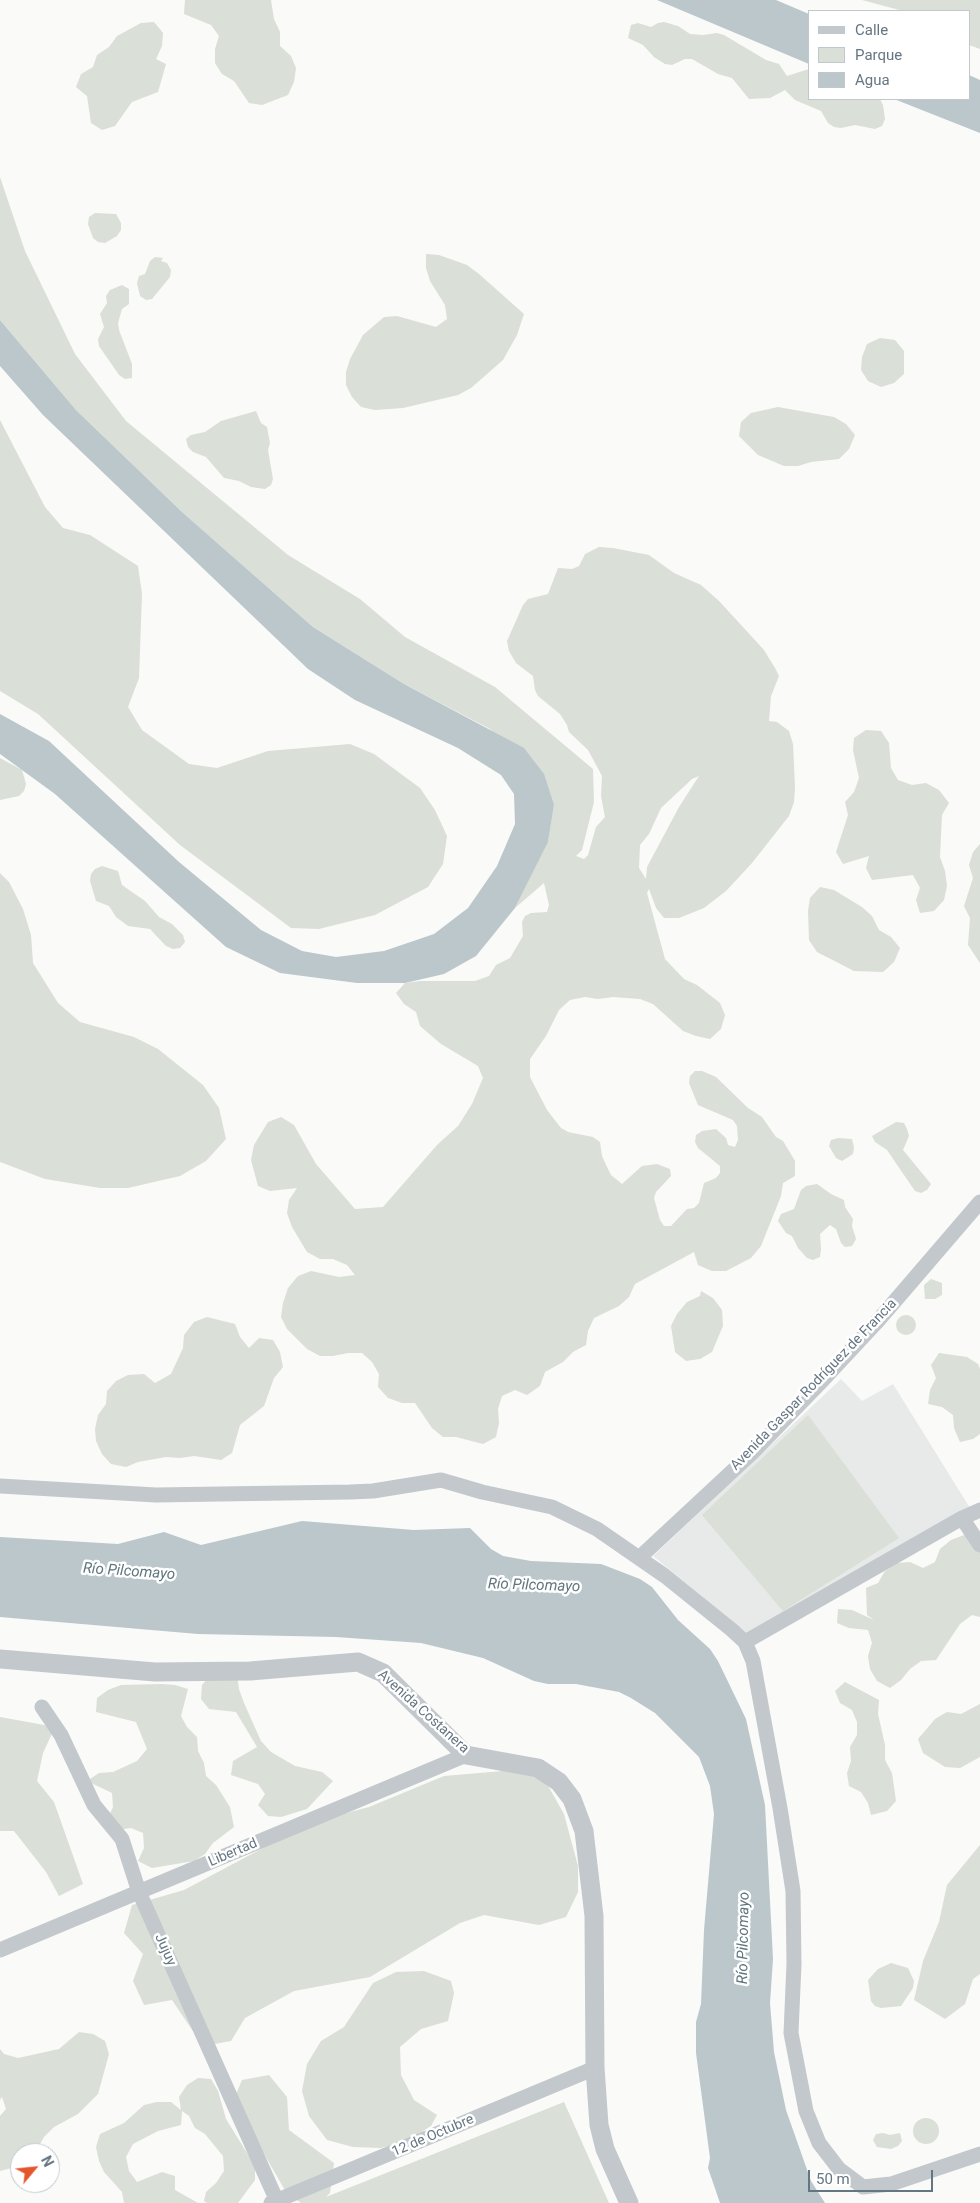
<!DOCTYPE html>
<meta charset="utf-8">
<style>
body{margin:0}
#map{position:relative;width:980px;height:2203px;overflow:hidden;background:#fafaf8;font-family:Roboto,sans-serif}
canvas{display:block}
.legend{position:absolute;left:808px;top:10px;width:162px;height:90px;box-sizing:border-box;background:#fff;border:1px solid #c1c8cd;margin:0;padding:6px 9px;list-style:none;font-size:15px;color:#657683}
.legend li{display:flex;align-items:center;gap:10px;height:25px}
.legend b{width:25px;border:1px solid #c1c8cd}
.north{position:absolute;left:10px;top:2143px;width:50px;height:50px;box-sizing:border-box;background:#fff;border:1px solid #c1c8cd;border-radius:50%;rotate:62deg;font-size:14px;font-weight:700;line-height:20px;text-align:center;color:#657683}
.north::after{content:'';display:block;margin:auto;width:18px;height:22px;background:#e4572e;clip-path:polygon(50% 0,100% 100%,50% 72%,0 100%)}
.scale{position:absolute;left:808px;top:2170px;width:125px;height:22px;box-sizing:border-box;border:2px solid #657683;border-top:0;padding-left:6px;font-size:15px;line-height:18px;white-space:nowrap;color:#657683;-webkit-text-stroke:4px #fff;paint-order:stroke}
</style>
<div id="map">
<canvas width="980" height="2203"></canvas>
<ul class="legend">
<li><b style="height:6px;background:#c3c8cc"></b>Calle</li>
<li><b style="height:14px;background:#dadfd7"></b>Parque</li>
<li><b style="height:14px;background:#bbc7cb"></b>Agua</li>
</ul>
<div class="north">N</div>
<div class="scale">50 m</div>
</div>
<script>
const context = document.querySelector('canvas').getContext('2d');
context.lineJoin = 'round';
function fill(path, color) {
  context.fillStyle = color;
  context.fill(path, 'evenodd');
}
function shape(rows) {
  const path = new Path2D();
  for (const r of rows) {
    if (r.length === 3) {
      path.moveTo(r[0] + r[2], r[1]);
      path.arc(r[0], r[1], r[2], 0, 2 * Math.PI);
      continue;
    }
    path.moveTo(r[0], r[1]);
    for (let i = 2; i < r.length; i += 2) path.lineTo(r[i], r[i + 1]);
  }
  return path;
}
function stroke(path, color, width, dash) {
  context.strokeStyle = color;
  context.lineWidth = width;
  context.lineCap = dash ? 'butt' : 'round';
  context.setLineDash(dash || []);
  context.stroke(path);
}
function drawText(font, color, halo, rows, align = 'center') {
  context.font = font + ' Roboto,sans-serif';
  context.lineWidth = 5;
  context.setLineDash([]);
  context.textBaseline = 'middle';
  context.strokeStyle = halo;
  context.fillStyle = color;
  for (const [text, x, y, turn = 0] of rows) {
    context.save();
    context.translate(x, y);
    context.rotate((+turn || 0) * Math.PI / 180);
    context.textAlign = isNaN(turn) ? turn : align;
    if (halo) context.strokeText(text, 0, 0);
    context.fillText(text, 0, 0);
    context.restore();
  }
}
const built = shape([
 [841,1379,862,1401,893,1384,970,1508,748,1634,653,1556]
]);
const green = shape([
 [185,0,271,0,274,19,280,32,280,46,291,56,296,68,294,82,288,95,262,105,249,103,234,81,222,74,215,63,215,49,219,36,211,25,184,14],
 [862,0,980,0,980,49,969,45,969,11,903,11],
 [154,22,163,33,162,46,156,59,166,64,158,92,132,102,115,126,102,130,91,123,87,96,76,87,81,74,93,67,97,55,109,47,117,36,141,23],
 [664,22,678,26,690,34,703,35,717,33,724,35,766,60,779,64,787,76,809,69,809,99,880,99,883,105,885,119,882,126,875,129,855,125,841,128,834,127,828,123,821,111,795,100,785,90,770,98,749,99,732,78,718,74,692,59,685,59,672,65,665,64,654,57,643,45,628,38,631,25,638,23,651,27,658,23],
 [0,177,25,251,75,354,126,421,288,555,360,599,405,637,495,687,593,769,594,802,582,850,576,856,584,859,588,855,596,827,605,817,601,796,602,776,588,750,569,732,567,725,560,714,538,696,535,690,533,676,516,663,509,651,507,641,523,605,528,599,548,594,558,568,572,569,579,566,585,554,599,547,613,548,649,555,674,573,701,585,719,601,764,650,775,668,779,676,771,696,769,721,777,722,789,731,793,744,795,787,794,802,789,816,752,863,726,891,704,908,679,918,664,918,656,908,649,889,647,893,665,959,684,979,697,985,720,1003,725,1015,721,1029,710,1039,696,1036,683,1031,653,1004,640,999,613,997,598,999,585,997,570,1000,559,1010,546,1036,530,1059,530,1077,547,1110,561,1128,568,1132,593,1137,600,1142,602,1156,608,1169,611,1175,622,1184,642,1166,657,1164,670,1169,671,1176,656,1192,654,1198,660,1220,664,1226,671,1226,687,1209,694,1208,699,1203,704,1183,716,1178,720,1173,720,1166,698,1148,695,1142,696,1135,702,1131,716,1129,726,1138,728,1145,735,1147,738,1140,737,1126,733,1120,698,1105,689,1083,690,1076,695,1071,702,1071,716,1077,748,1108,762,1117,776,1137,783,1141,795,1161,795,1176,783,1183,781,1196,761,1246,751,1258,726,1271,712,1271,698,1265,694,1252,635,1284,629,1297,619,1306,594,1318,588,1331,586,1345,573,1352,563,1362,545,1372,540,1386,527,1395,515,1390,502,1396,498,1409,499,1423,496,1437,483,1444,456,1437,443,1437,432,1428,415,1403,402,1403,388,1398,378,1387,379,1374,372,1362,362,1353,348,1353,333,1356,320,1356,307,1349,287,1329,281,1317,283,1303,288,1288,298,1276,311,1271,339,1277,355,1275,347,1265,333,1259,320,1259,307,1252,292,1227,287,1213,289,1200,297,1188,270,1191,258,1186,251,1160,254,1145,268,1122,281,1117,294,1125,316,1164,355,1209,383,1207,437,1145,458,1126,472,1104,483,1078,478,1066,441,1044,420,1026,416,1012,404,1004,396,993,405,983,420,981,475,981,489,976,496,965,510,958,523,936,522,922,525,916,531,913,547,912,549,905,544,883,515,908,548,841,554,805,490,729,404,684,313,627,182,512,76,410,0,320],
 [699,776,679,807,647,867,646,879,639,868,640,845,649,834,661,808,692,779],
 [95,213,116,214,121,223,121,230,117,236,105,243,98,242,93,238,88,224,89,217],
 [426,254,439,255,467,265,479,274,524,314,517,335,503,360,471,388,458,395,403,408,375,410,361,407,352,397,346,385,346,372,350,359,363,335,384,317,397,316,436,327,447,319,445,305,430,281,426,268],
 [155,257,163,258,161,261,167,263,171,270,170,277,152,299,146,300,140,296,137,283,139,276,145,274,150,261],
 [122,285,129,289,129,304,122,309,118,323,119,330,132,364,132,378,125,379,119,375,99,346,98,339,104,327,100,314,107,303,106,296,110,290],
 [880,338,895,340,904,351,904,374,894,383,881,387,868,381,861,370,862,357,867,344],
 [778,407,834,417,846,424,855,435,849,449,839,459,811,462,798,466,784,466,758,455,739,436,741,422,751,413],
 [256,411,261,423,267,427,270,443,268,450,273,479,271,485,265,489,251,487,239,481,224,478,206,457,193,452,188,447,186,439,191,435,205,432,221,421],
 [0,420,45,507,63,528,90,535,138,566,142,594,139,678,128,707,142,730,189,764,217,768,268,751,350,744,374,754,420,788,435,810,447,836,443,864,428,887,375,915,319,929,291,928,180,845,38,714,0,691],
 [866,730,881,731,889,743,891,768,898,780,912,785,926,783,939,790,949,803,942,815,940,857,945,871,947,886,944,900,934,911,920,913,916,900,920,888,913,875,872,880,866,868,869,856,843,864,836,852,848,815,845,802,854,792,859,778,853,750,854,738],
 [0,758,22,770,26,784,24,791,19,796,0,800],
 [980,844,980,963,968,945,970,918,964,906,973,878,969,865,973,852],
 [102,866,118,871,122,885,145,901,159,917,172,924,183,935,185,942,180,948,173,949,166,946,150,929,128,926,116,917,109,906,96,901,90,881,91,874,95,869],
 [0,873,9,882,23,909,31,935,33,963,58,1003,80,1022,134,1037,158,1049,203,1085,219,1108,226,1139,206,1161,180,1176,128,1188,100,1188,45,1179,0,1162],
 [820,887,834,890,862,907,872,916,879,930,891,937,900,948,894,962,883,972,854,971,817,952,809,940,808,911,810,898],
 [896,1122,904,1123,907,1129,909,1136,903,1150,931,1184,927,1190,921,1193,915,1191,887,1150,875,1142,872,1136],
 [838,1138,852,1139,854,1147,853,1154,842,1161,836,1158,829,1146,831,1140],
 [817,1184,831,1194,844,1200,845,1207,853,1219,852,1226,856,1239,852,1246,845,1247,841,1243,836,1229,830,1225,820,1234,821,1249,820,1257,813,1260,807,1258,798,1248,792,1236,786,1233,778,1221,781,1214,794,1209,801,1190,806,1186],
 [931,1279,942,1283,942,1295,935,1299,925,1299,924,1285],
 [701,1291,713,1298,722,1310,723,1326,712,1352,700,1359,686,1361,675,1352,671,1326,677,1314,687,1302,700,1296],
 [906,1325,10],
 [207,1317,235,1324,240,1337,249,1348,259,1338,273,1340,280,1352,283,1367,274,1378,264,1406,240,1425,232,1453,221,1460,194,1456,180,1458,166,1457,138,1462,126,1467,111,1464,102,1454,96,1441,95,1429,98,1415,106,1404,107,1391,116,1381,128,1375,144,1374,155,1383,171,1374,183,1348,184,1335,194,1322],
 [939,1353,967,1357,978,1364,980,1369,980,1434,973,1439,960,1442,954,1428,953,1415,942,1407,928,1404,930,1390,936,1378,931,1365],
 [808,1415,899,1538,783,1611,702,1515],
 [964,1535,980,1542,980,1617,972,1615,960,1624,936,1660,921,1661,910,1669,901,1680,890,1688,877,1681,870,1669,868,1656,872,1643,868,1630,849,1628,837,1623,838,1609,852,1610,874,1620,867,1615,866,1588,878,1583,885,1571,897,1563,910,1562,923,1568,935,1562,940,1549,951,1540],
 [211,1675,237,1675,239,1689,244,1703,261,1741,271,1752,295,1766,322,1772,333,1781,307,1809,281,1817,268,1816,258,1805,265,1794,258,1784,231,1775,233,1761,257,1747,236,1712,209,1709,201,1699,202,1685],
 [845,1682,879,1700,878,1714,885,1745,885,1760,892,1773,896,1801,887,1811,871,1815,868,1803,861,1792,849,1786,847,1773,851,1761,850,1747,857,1735,857,1722,852,1710,840,1703,835,1691],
 [162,1684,175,1685,188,1689,181,1716,187,1727,197,1737,198,1751,204,1763,206,1776,216,1785,230,1807,234,1827,213,1843,205,1854,194,1861,152,1868,138,1861,144,1848,143,1833,131,1828,117,1830,107,1820,113,1807,112,1793,87,1781,99,1773,113,1772,137,1761,147,1749,136,1722,96,1712,97,1698,108,1690,121,1685],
 [980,1704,980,1757,960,1768,945,1767,923,1753,918,1739,935,1719,947,1712,961,1714],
 [0,1717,55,1727,43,1753,37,1781,54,1802,83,1884,59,1896,46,1872,14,1831,0,1831],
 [538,1768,564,1814,578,1866,578,1892,566,1917,539,1925,484,1915,460,1923,370,1977,294,1991,245,2018,231,2041,203,2046,172,2000,144,2005,133,1981,143,1954,124,1933,132,1905,184,1890,312,1822,369,1807,444,1776],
 [980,1845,980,1974,973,1979,965,2004,945,2019,914,2000,923,1961,939,1922,947,1885],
 [891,1963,908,1968,914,1981,913,1988,901,2006,881,2008,875,2006,871,2001,868,1980,878,1969],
 [424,1971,451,1981,454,1993,448,2021,421,2029,400,2047,401,2075,414,2100,437,2115,431,2126,407,2141,381,2148,353,2147,327,2140,309,2116,302,2091,307,2064,321,2041,344,2027,373,1983,396,1972],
 [79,2032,93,2034,105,2041,109,2054,98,2094,78,2114,54,2127,44,2137,35,2153,20,2153,20,2166,0,2171,0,2116,6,2109,2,2097,0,2100,0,2049,4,2054,18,2058,59,2049],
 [269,2075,287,2097,289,2130,334,2163,330,2193,326,2197,564,2102,609,2203,301,2203,286,2192,260,2147,231,2106,242,2080],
 [198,2078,211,2079,218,2091,226,2119,255,2166,255,2180,238,2203,207,2203,204,2201,206,2192,216,2183,224,2171,223,2156,205,2134,195,2128,189,2116,182,2111,181,2125,158,2131,133,2144,126,2157,129,2171,137,2182,162,2172,175,2176,175,2190,198,2203,124,2203,122,2192,104,2172,99,2161,96,2147,100,2134,124,2123,144,2105,157,2102,171,2102,181,2110,179,2097,187,2085],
 [926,2131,13],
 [883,2133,890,2135,900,2133,902,2141,898,2146,891,2149,877,2147,873,2140,876,2134]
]);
const water = shape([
 [657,0,776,0,809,14,809,64],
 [969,75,980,80,980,133,894,99,969,99],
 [0,320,76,410,182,512,313,627,404,684,524,748,544,774,554,805,548,842,515,908,476,956,444,974,405,983,357,983,280,973,226,947,55,794,0,754,0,714,49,741,179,862,261,930,302,951,336,957,384,951,434,934,468,908,497,866,515,824,514,794,501,775,458,748,355,700,308,669,43,415,0,366],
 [302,1521,414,1530,470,1528,491,1549,503,1556,531,1561,601,1564,640,1579,652,1587,678,1620,710,1649,718,1661,746,1719,765,1805,773,1959,770,2003,774,2052,786,2110,811,2181,825,2203,720,2203,708,2168,710,2158,696,2053,696,2022,701,2004,704,1930,714,1814,710,1786,699,1757,655,1713,631,1698,619,1692,576,1684,548,1684,534,1681,483,1658,421,1643,336,1637,198,1634,0,1617,0,1537,118,1544,164,1532,201,1545]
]);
const minor = shape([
 [0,1486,156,1495,350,1492,373,1491,441,1480,482,1492,552,1507,597,1529,665,1576,732,1630,745,1642,753,1661,780,1808,793,1891,794,1964,791,2033,806,2111,819,2143,839,2169,863,2187,891,2184,980,2154],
 [962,1518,980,1545],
 [639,1558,753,1452,820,1383,876,1323,980,1202],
 [745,1642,962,1518,980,1510],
 [42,1707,61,1735,94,1805,122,1839,139,1892,277,2201],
 [0,1950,466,1755],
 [271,2203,595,2068]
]);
const tertiary = shape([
 [0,1659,155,1672,250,1671,358,1662,383,1673,466,1755,538,1768,559,1782,572,1799,584,1831,594,1916,595,2068,599,2125,605,2149,629,2203]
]);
const streetNames = [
 ["Avenida Gaspar Rodríguez de Francia",814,1385,-46],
 ["Avenida Costanera",423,1712,42],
 ["Libertad",233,1853,-23],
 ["Jujuy",165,1950,66],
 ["12 de Octubre",433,2136,-23]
];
const waterNames = [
 ["Río Pilcomayo",129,1572,4],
 ["Río Pilcomayo",534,1586,2],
 ["Río Pilcomayo",744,1938,-89]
];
fill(built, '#e8e9e9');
fill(green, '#dadfd7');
fill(water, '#bbc7cb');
stroke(minor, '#c3c8cc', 15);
stroke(tertiary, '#c3c8cc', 19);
drawText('14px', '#657683', '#fff', streetNames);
drawText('italic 15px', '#60757c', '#fff', waterNames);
</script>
